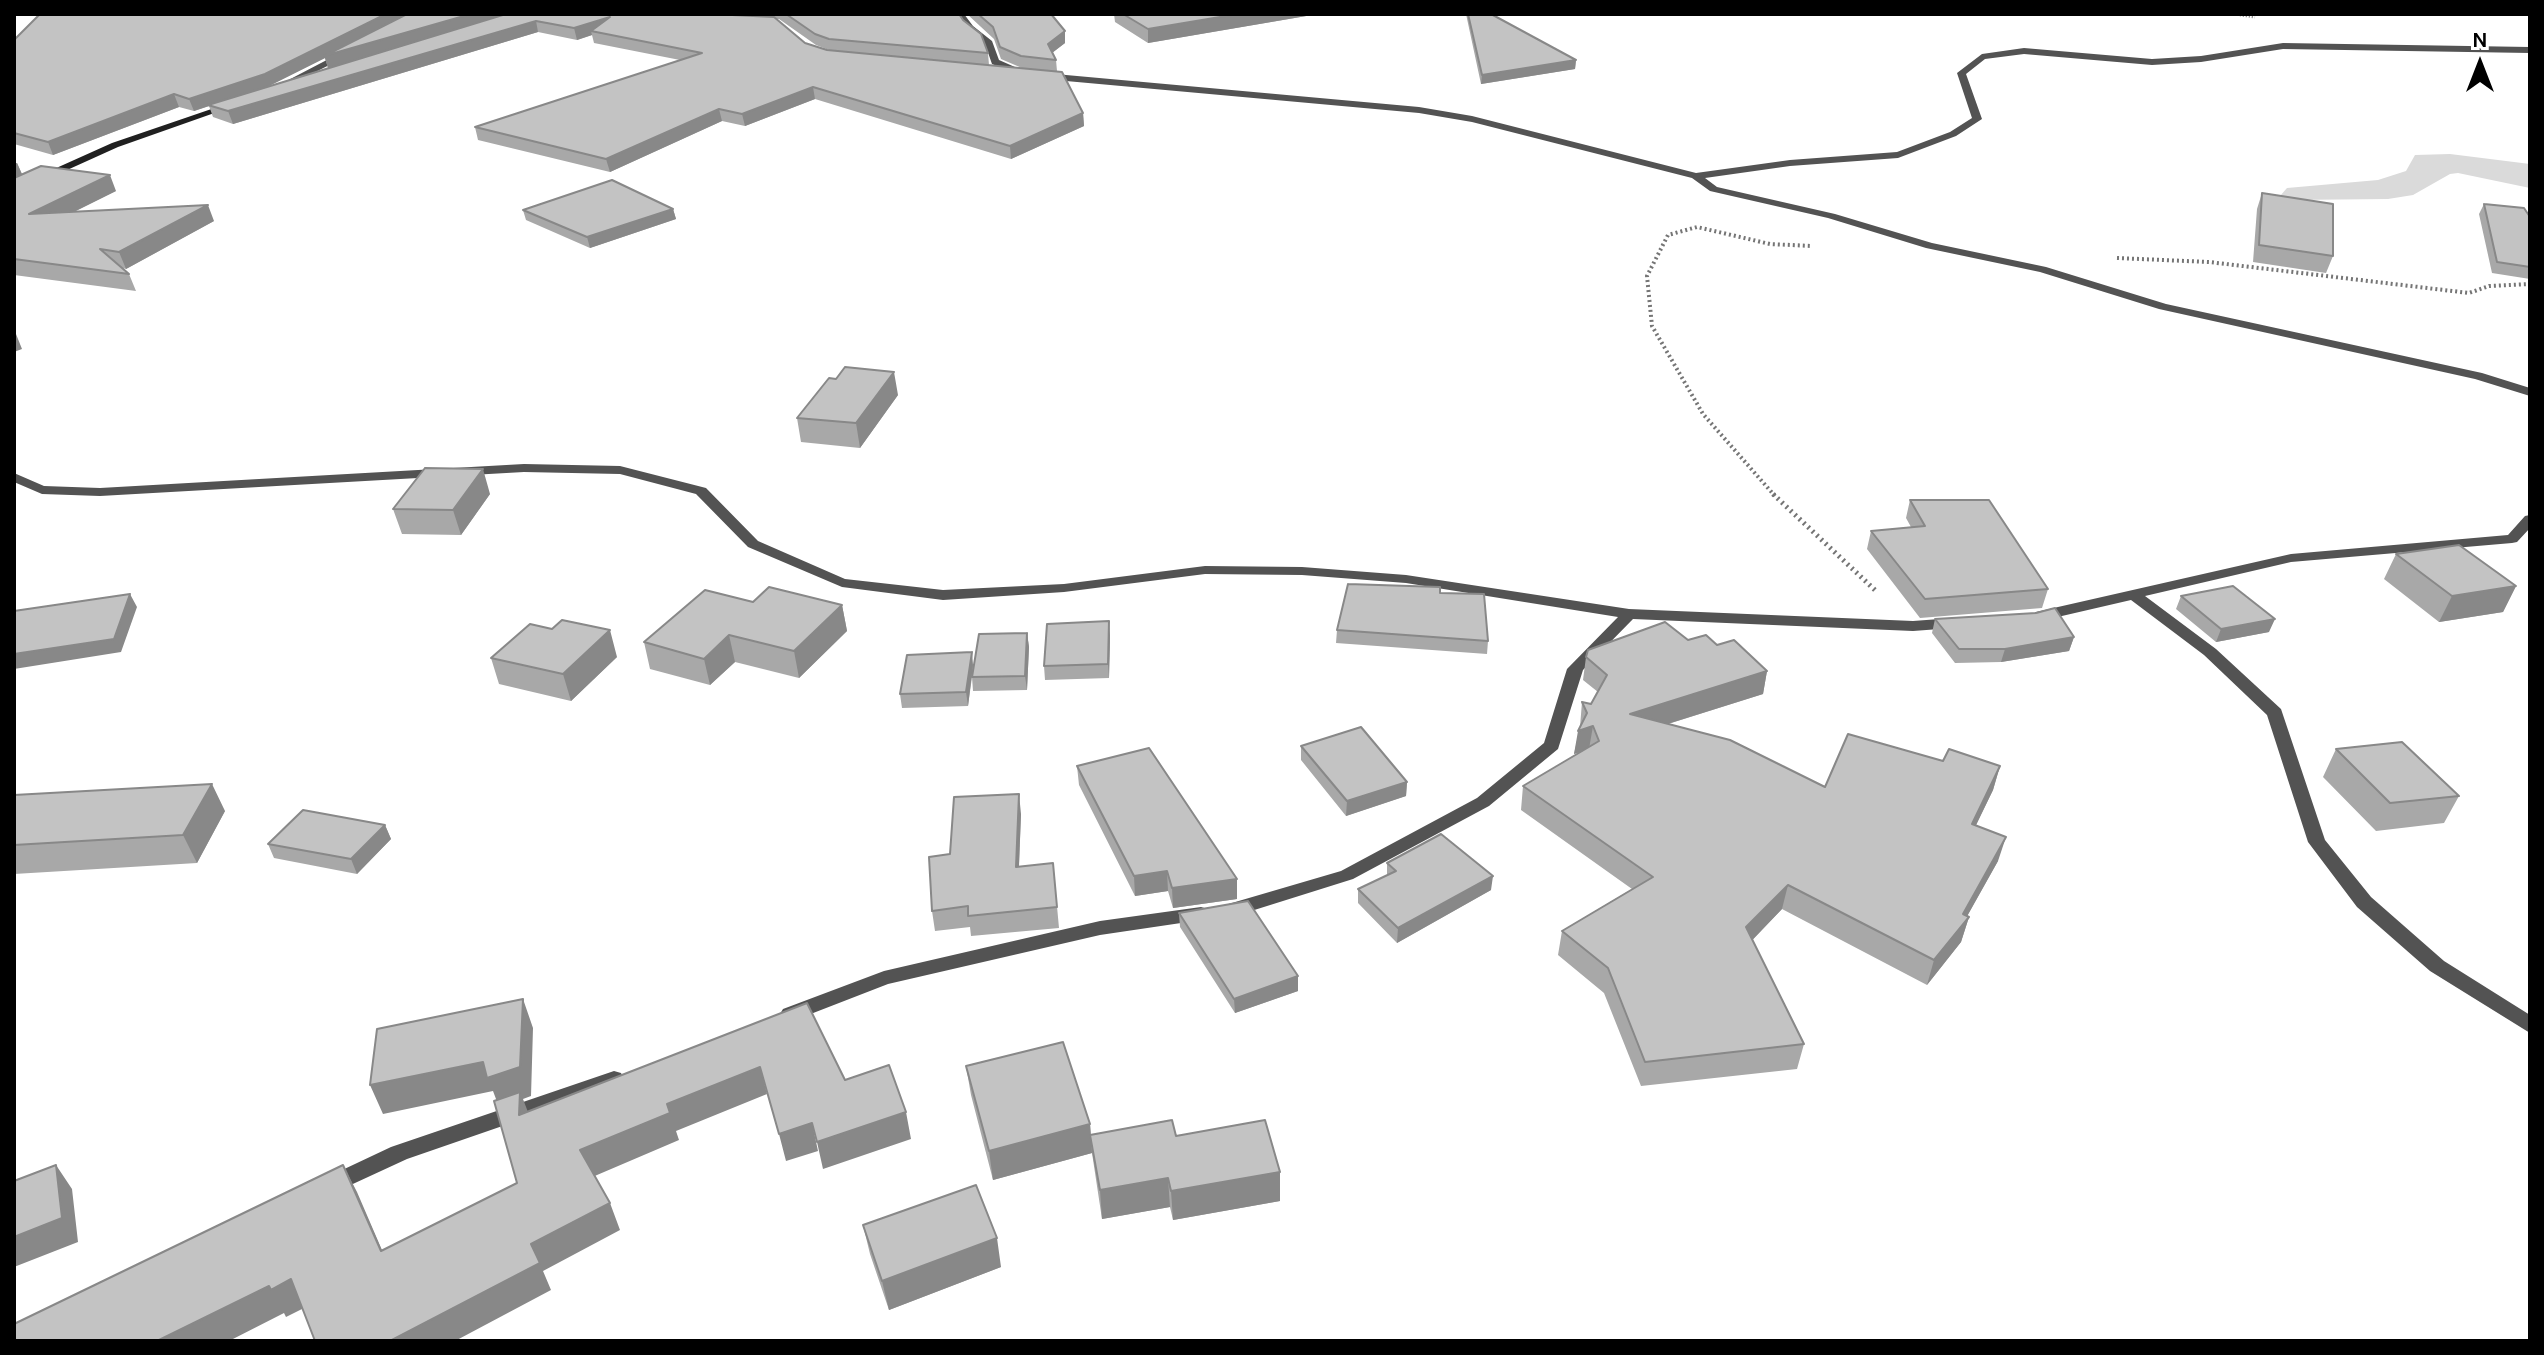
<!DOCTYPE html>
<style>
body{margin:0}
#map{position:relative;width:2544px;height:1355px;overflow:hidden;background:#fff;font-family:Karla,sans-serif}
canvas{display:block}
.frame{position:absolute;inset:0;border:16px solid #000;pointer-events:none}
.north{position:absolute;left:2440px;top:24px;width:80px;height:80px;-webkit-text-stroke:6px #fff;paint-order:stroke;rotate:0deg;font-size:22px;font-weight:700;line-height:32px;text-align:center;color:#000}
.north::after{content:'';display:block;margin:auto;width:28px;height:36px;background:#000;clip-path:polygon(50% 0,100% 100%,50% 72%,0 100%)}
</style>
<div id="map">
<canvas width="2544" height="1355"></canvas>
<div class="frame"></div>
<div class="north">N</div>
</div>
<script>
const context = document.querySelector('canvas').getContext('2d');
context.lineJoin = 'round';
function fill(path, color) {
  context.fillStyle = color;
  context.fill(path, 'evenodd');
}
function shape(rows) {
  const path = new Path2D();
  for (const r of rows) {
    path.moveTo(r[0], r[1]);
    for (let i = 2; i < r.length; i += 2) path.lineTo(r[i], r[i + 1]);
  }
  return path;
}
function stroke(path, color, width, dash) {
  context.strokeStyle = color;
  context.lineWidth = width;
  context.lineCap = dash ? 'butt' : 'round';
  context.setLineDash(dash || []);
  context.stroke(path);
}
const green = shape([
 [2450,154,2530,164,2530,188,2458,173,2450,174,2413,195,2388,199,2289,200,2280,196,2287,188,2378,180,2406,171,2415,155]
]);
const pathFar2 = shape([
 [2234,14,2255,17]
]);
const pathFar1 = shape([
 [2117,258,2209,262,2469,293,2489,286,2530,284],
 [1775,496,1703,414,1652,326,1647,276,1668,235,1697,227,1770,244,1811,246]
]);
const path = shape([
 [1773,494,1877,592]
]);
const minor = shape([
 [956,14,964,14,973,26,992,41,999,60,1024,71,1024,75,1018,75,992,64,985,44,967,30,956,14],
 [2283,43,2530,47,2530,53,2283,49,2201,62,2152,65,2024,54,1985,59,1966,74,1982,119,1956,136,1898,158,1790,166,1705,178,1717,187,1835,214,1932,243,2046,267,2166,304,2482,373,2530,388,2530,396,2475,379,2159,309,2040,272,1926,248,1828,218,1710,191,1692,178,1472,122,1419,113,1044,79,1040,76,1044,73,1419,107,1472,116,1696,173,1790,160,1897,152,1950,132,1972,118,1957,73,1982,54,2024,48,2152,59,2201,56,2283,43],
 [344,51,348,54,347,56,282,89,275,87,344,51],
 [524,464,620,466,706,488,758,541,845,579,943,590,1064,584,1205,566,1302,567,1406,575,1629,609,1913,621,1953,618,1961,623,1953,628,1913,631,1633,619,1583,670,1558,749,1489,806,1353,879,1232,917,1225,915,1223,910,1225,905,1341,871,1477,798,1544,743,1567,669,1618,617,1406,583,1302,575,1205,574,1064,592,943,600,842,587,748,547,696,494,620,474,524,472,100,496,42,494,14,482,14,473,44,486,100,488,524,464],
 [2530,515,2530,528,2517,542,2512,543,2291,562,2145,596,2216,649,2281,709,2325,840,2371,897,2444,961,2530,1015,2530,1033,2430,971,2357,907,2308,842,2267,715,2204,655,2131,600,2036,622,2028,617,2036,612,2291,554,2508,535,2525,516,2530,515],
 [1201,907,1208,909,1210,914,1208,919,1100,935,888,984,790,1022,783,1019,780,1014,783,1009,884,971,1100,921,1201,907],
 [614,1071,621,1073,624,1079,621,1085,407,1159,329,1195,321,1192,318,1186,321,1180,391,1147,614,1071]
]);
const secondary = shape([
 [229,103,237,105,118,147,14,194,14,187,112,143,229,103]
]);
const wall = shape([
 [40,14,959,14,988,53,989,65,1022,68,1001,59,994,39,967,14,1051,14,1065,43,1052,53,1056,60,1057,71,1083,113,1084,126,1011,159,815,99,745,126,722,121,610,172,478,140,475,127,680,60,594,43,592,35,577,40,538,32,233,124,213,117,209,106,194,111,179,107,53,155,14,144,14,40],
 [776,19,779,19,816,45,829,50,805,43],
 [325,58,328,68,269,86],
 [1114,14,1318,14,1148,43,1115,22],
 [1466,14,1491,14,1576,60,1575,69,1481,84],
 [14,163,17,163,22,174,116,191,74,212,214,221,126,269,123,268,129,274,136,291,14,275],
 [2262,193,2333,256,2326,273,2253,262,2257,209],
 [2484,204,2530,217,2530,279,2492,273,2479,214],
 [673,209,676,219,590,248,526,220,523,210],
 [898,395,860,448,801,442,797,418],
 [490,494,461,535,402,534,393,509],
 [1910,500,2048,589,2042,608,1920,618,1867,549,1871,531,1911,527,1906,518],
 [2396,554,2516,586,2503,612,2439,622,2384,579],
 [1440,593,1488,641,1487,654,1336,643,1337,630],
 [2181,596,2269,632,2216,642,2176,609],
 [753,602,842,605,847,631,799,678,735,662,710,685,650,669,644,642],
 [1935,619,2074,637,2069,651,2001,662,1955,663,1932,633],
 [1027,633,1029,647,1027,690,973,691,972,677,968,706,902,708,900,694,973,665],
 [1110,635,1109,678,1045,680,1044,666],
 [1688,640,1717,645,1767,671,1763,694,1668,724,1825,787,1943,761,2000,766,1993,790,1976,825,1998,861,1967,916,1969,917,1961,942,1927,985,1782,909,1752,940,1804,1044,1797,1069,1641,1086,1604,993,1558,955,1562,931,1632,889,1521,810,1523,786,1582,752,1574,754,1580,727,1582,702,1591,704,1598,692,1583,680,1586,657],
 [617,657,571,701,499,684,491,658],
 [1301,746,1407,782,1406,796,1346,816,1301,760],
 [2336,749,2459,796,2444,823,2376,831,2323,777],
 [1077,766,1237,899,1173,908,1168,891,1135,896,1079,785],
 [14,795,225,811,197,863,14,874],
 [1021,814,1019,867,1053,863,1059,928,971,936,970,927,935,931,932,911,950,854],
 [385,825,391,839,357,874,274,858,268,844],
 [1387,863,1491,890,1397,943,1358,903,1358,889,1387,875],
 [1179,913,1298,976,1298,991,1235,1013,1180,927],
 [966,1066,1090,1124,1091,1135,1176,1136,1280,1201,1173,1220,1170,1207,1102,1219,1092,1153,993,1180,971,1095],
 [863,1225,1001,1267,889,1310,870,1254]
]);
const shadedWall = shape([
 [386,14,512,14,328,68,325,58,269,86,208,105,209,106,194,111,189,99],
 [1238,14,1318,14,1148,43,1148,29],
 [610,17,591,31,592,35,577,40,574,28],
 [536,21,538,32,233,124,228,111],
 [1065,31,1065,43,1048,56,1048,44],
 [1576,60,1575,69,1481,84,1482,75],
 [813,87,815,99,745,126,742,114],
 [174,94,179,107,53,155,48,142],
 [719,109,722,121,610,172,606,159],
 [1083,113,1084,126,1011,159,1010,146],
 [17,163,24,179,14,185,14,165],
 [110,175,116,191,37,230,29,214],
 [208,205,214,221,126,269,119,252],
 [673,209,676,219,590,248,587,237],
 [16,334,22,349,14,352,14,335],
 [894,372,898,395,860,448,856,423],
 [483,469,490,494,461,535,453,510],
 [2516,586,2503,612,2439,622,2452,596],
 [130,594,137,607,121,652,14,669,14,654],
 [842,605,847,631,799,678,794,651],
 [2275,619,2269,632,2216,642,2221,629],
 [1109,621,1110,635,1109,678,1108,664],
 [610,630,617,657,571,701,563,674],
 [1027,633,1029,647,1027,690,1025,676],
 [729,635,735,662,710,685,704,659],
 [2074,637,2069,651,2001,662,2005,649],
 [972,652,973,665,968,706,966,692],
 [1767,671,1763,694,1626,737,1630,714],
 [1593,726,1589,749,1574,754,1578,731],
 [2000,766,1993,790,1965,848,1972,824],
 [1407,782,1406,796,1346,816,1347,801],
 [212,784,225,811,197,863,183,835],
 [1019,794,1021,814,1018,888,1016,867],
 [385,825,391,839,357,874,351,859],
 [2006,837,1998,861,1960,929,1969,917,1961,942,1927,985,1934,960,1963,914],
 [1167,871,1168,891,1135,896,1134,876],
 [1493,876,1491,890,1397,943,1398,928],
 [1237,879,1237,899,1173,908,1172,888],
 [1788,885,1782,909,1741,952,1746,927],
 [1298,976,1298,991,1235,1013,1234,999],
 [523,999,533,1028,531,1096,523,1099,531,1120,499,1107,493,1091,383,1114,370,1085],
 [760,1067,767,1094,676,1131,679,1140,590,1178,580,1150,667,1104],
 [906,1112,911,1139,823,1169,817,1142],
 [812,1123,818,1151,786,1161,779,1134],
 [1090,1124,1092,1153,993,1180,989,1151],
 [56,1165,72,1189,78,1242,14,1267,14,1237],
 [343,1165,357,1192,394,1278,381,1251],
 [1280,1172,1280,1201,1173,1220,1171,1191],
 [1168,1178,1170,1207,1102,1219,1100,1190],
 [610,1203,620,1230,543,1271,551,1290,455,1341,390,1341,531,1244],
 [997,1238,1001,1267,889,1310,882,1281],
 [291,1279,306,1307,286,1317,284,1313,229,1341,157,1341,269,1286]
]);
const building = shape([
 [40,14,386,14,265,74,189,99,174,94,48,142,14,133,14,40,40,14],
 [407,14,471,14,324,56,407,14],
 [506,14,711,14,774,17,805,43,827,50,1062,72,1083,113,1010,146,813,87,742,114,719,109,606,159,475,127,702,53,591,31,610,17,574,28,536,21,228,111,208,105,506,14],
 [786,14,959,14,963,20,981,34,988,53,829,39,815,34,786,14],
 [978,14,1051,14,1065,31,1048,44,1056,60,1021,56,1000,47,993,27,978,14],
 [1123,14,1238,14,1148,29,1123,14],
 [1468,14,1491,14,1576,60,1482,75,1468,14],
 [41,166,110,175,29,214,208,205,119,252,100,249,129,274,14,259,14,178,41,166],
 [612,180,673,209,587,237,523,210,612,180],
 [2262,193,2333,204,2333,256,2259,245,2262,193],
 [2484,204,2524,208,2530,217,2530,267,2497,262,2484,204],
 [845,367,894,372,856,423,797,418,829,378,836,379,845,367],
 [425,468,483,469,453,510,393,509,425,468],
 [1910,500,1989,500,2048,589,1925,599,1871,531,1925,526,1910,500],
 [2459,545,2516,586,2452,596,2396,554,2459,545],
 [1348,584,1440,587,1440,593,1484,594,1488,641,1337,630,1348,584],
 [2233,586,2275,619,2221,629,2181,596,2233,586],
 [769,587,842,605,794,651,729,635,704,659,644,642,705,590,753,602,769,587],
 [130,594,114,639,14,654,14,611,130,594],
 [2055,608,2074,637,2005,649,1959,649,1935,619,2036,613,2055,608],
 [562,620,610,630,563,674,491,658,530,624,552,629,562,620],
 [1109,621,1108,664,1044,666,1047,624,1109,621],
 [1665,622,1688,640,1706,635,1717,645,1734,640,1767,671,1630,714,1730,740,1825,787,1848,734,1943,761,1949,749,2000,766,1972,824,2006,837,1963,914,1969,917,1934,960,1788,885,1746,927,1804,1044,1645,1062,1608,968,1562,931,1653,877,1523,786,1599,741,1593,726,1578,731,1587,713,1582,702,1591,704,1607,675,1586,657,1588,650,1665,622],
 [1027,633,1025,676,972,677,979,634,1027,633],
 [972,652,966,692,900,694,907,655,972,652],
 [1361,727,1407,782,1347,801,1301,746,1361,727],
 [2402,742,2459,796,2390,803,2336,749,2402,742],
 [1149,748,1237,879,1172,888,1167,871,1134,876,1077,766,1149,748],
 [212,784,183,835,14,845,14,795,212,784],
 [1019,794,1016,867,1053,863,1057,907,968,916,968,906,932,911,929,857,950,854,954,797,1019,794],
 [303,810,385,825,351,859,268,844,303,810],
 [1441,834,1493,876,1398,928,1358,889,1396,871,1387,863,1441,834],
 [1248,901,1298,976,1234,999,1179,913,1248,901],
 [523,999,520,1067,487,1078,483,1062,370,1085,377,1029,523,999],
 [807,1003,845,1080,889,1065,906,1112,817,1142,812,1123,779,1134,760,1067,667,1104,670,1113,580,1150,610,1203,531,1244,540,1263,390,1341,315,1341,291,1279,271,1290,269,1286,157,1341,14,1341,14,1324,343,1165,381,1251,517,1183,494,1101,520,1092,519,1115,807,1003],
 [1063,1042,1090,1124,989,1151,966,1066,1063,1042],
 [1172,1120,1176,1136,1265,1120,1280,1172,1171,1191,1168,1178,1100,1190,1090,1135,1172,1120],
 [56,1165,62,1218,14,1237,14,1181,56,1165],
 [976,1185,997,1238,882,1281,863,1225,976,1185]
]);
fill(green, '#dadada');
stroke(pathFar2, '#757575', 3, [1, 2]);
stroke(pathFar1, '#757575', 4, [2, 3]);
stroke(path, '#757575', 5, [2, 4]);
fill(minor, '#535353');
fill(secondary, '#202020');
fill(wall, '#a8a8a8');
fill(shadedWall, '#888');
fill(building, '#c3c3c3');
stroke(building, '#888', 2);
</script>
